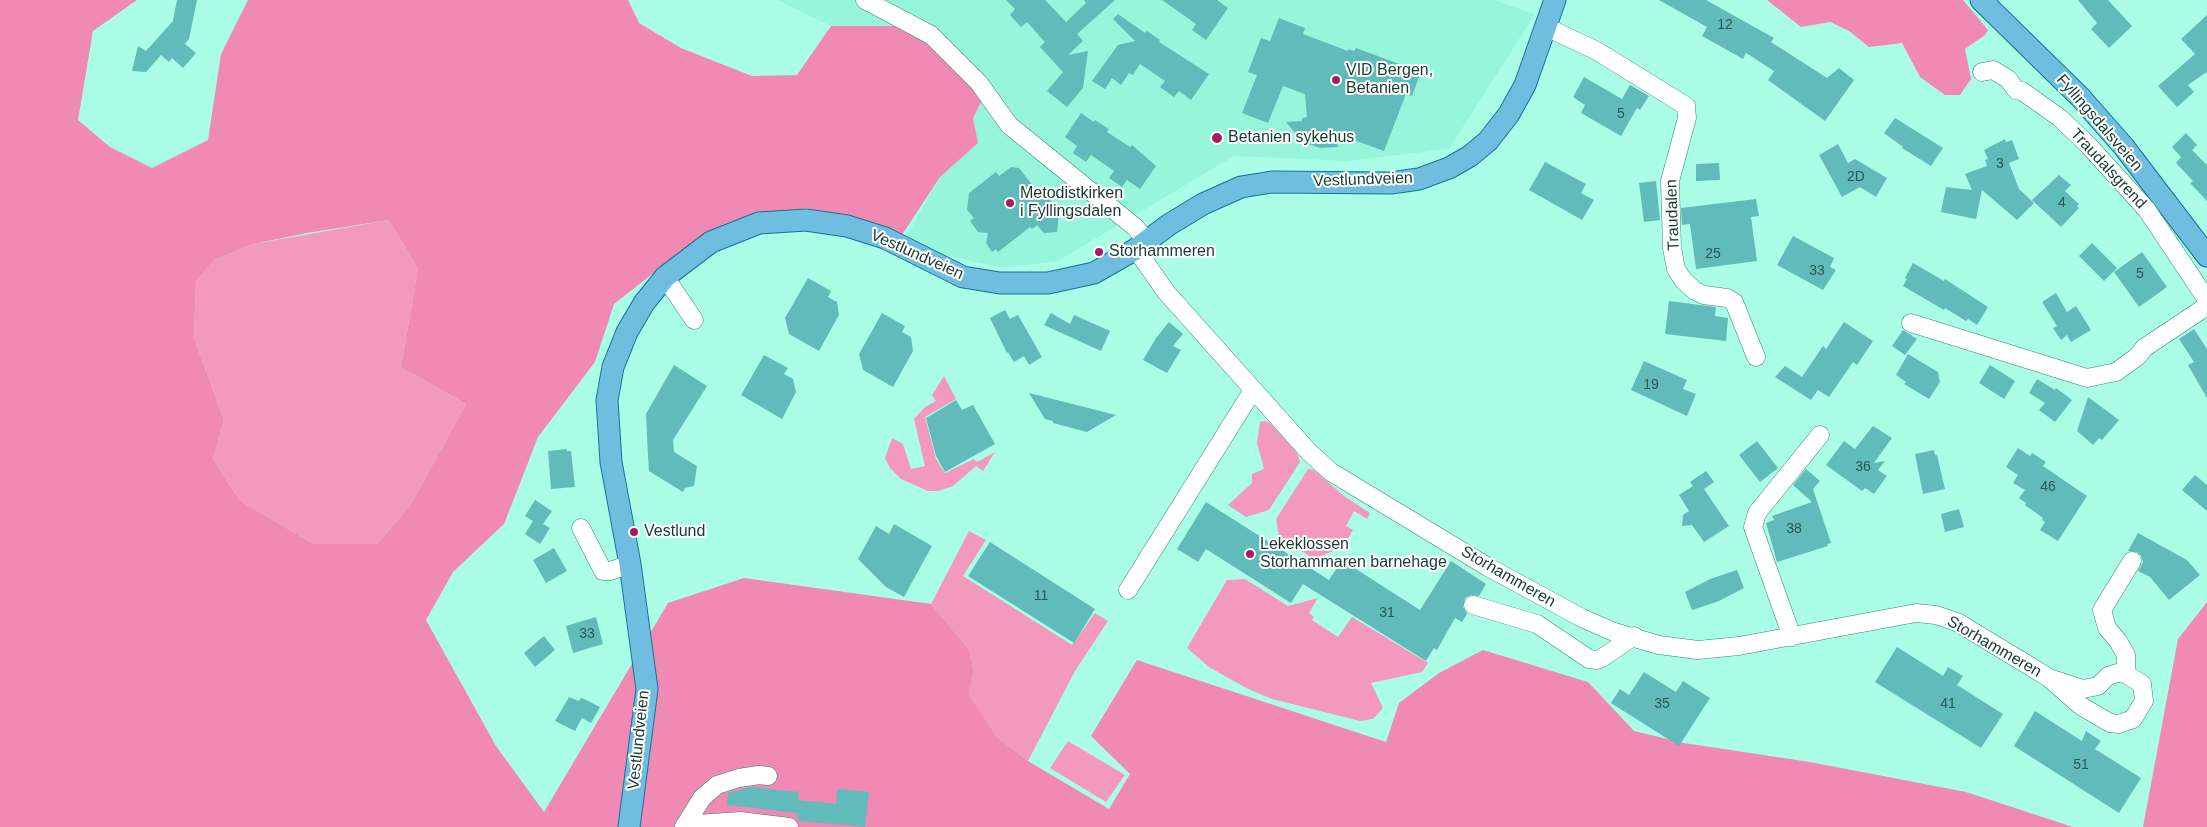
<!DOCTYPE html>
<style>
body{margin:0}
canvas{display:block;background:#abfee6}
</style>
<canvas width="2207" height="827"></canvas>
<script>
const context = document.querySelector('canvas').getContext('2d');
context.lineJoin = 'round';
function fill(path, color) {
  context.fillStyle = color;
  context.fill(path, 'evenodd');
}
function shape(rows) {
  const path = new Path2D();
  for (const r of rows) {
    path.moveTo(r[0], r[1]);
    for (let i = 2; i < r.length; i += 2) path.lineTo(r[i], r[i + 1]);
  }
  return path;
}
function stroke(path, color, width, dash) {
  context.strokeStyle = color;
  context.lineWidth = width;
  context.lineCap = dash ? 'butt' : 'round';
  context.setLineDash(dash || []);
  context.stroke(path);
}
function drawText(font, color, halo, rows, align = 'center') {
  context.font = font + ' Arial,sans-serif';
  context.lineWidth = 4;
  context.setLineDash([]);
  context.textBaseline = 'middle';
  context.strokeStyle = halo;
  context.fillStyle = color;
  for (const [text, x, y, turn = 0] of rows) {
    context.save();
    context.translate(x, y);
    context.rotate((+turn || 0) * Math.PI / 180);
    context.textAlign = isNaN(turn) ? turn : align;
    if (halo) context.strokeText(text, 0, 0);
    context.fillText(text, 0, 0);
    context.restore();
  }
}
const built = shape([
 [778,0,1494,0,1535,14,1449,149,1348,161,1234,156,1058,261,1005,268,946,256,907,236,940,177,978,143,973,118,988,89,899,26,831,26]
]);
const green = shape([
 [389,220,418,269,401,367,466,404,410,506,377,544,314,544,240,501,213,459,224,420,194,338,196,282,214,260,253,244],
 [944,376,956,399,925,417,936,459,945,473,974,459,977,462,995,452,983,471,976,466,953,486,938,491,928,491,901,479,890,468,885,458,892,438,903,444,911,469,925,466,914,419,925,407,936,401,932,395],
 [1265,421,1270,423,1297,453,1300,462,1269,510,1246,517,1228,505,1252,483,1252,474,1264,469,1257,443,1260,422],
 [1308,469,1314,470,1344,496,1370,513,1367,519,1354,511,1346,526,1353,530,1343,547,1314,559,1279,537,1276,519],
 [969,531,986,540,963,576,1072,645,1095,613,1108,621,1075,671,1028,761,997,737,967,694,974,670,968,648,931,604],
 [1245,579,1288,606,1318,598,1309,613,1314,617,1312,620,1338,637,1352,617,1428,663,1422,672,1371,683,1383,708,1373,719,1360,721,1272,699,1246,688,1209,667,1187,648,1227,580],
 [1068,741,1125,775,1106,802,1050,768]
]);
const forest = shape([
 [0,0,137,0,93,31,78,120,110,147,152,168,208,140,221,54,248,0,628,0,639,23,681,48,752,76,797,75,831,26,899,26,961,65,988,89,973,118,978,143,940,177,900,238,807,208,741,218,688,246,614,304,595,362,538,437,504,524,453,572,426,620,496,746,544,812,668,603,744,578,931,604,968,648,974,670,968,694,997,737,1028,761,1109,809,1130,774,1091,736,1137,660,1386,742,1399,703,1439,673,1483,650,1588,682,1634,731,1684,743,1810,762,1966,792,2073,827,0,827],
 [389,220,418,269,401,367,466,404,410,506,377,544,314,544,240,501,213,459,224,420,194,338,196,282,214,260,253,244,307,233],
 [1767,0,1963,0,1988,30,1985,35,1965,49,1971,79,1960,95,1945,95,1920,77,1902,43,1869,47,1849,31,1830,22,1801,27],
 [2207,602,2207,827,2143,827,2178,639]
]);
const building = shape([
 [177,0,197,0,189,39,185,44,196,53,183,68,172,58,169,62,161,55,146,72,132,71,138,46,146,51,173,21],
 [1006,0,1045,0,1066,22,1086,3,1084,0,1115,0,1077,34,1083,41,1068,55,1088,51,1083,88,1067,107,1047,91,1063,72,1040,47,1045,42,1027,22,1021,27,1010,15,1015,9],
 [1162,0,1217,0,1228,8,1206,40,1192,30,1196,24],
 [1659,0,1706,0,1774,38,1771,42,1827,78,1839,68,1854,80,1825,121,1768,80,1774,71,1746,53,1743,59,1702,36,1707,27],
 [2078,0,2108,0,2132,26,2109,48,2091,29,2097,23],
 [1118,14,1145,33,1147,31,1160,40,1159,42,1209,74,1191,100,1179,91,1174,97,1160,87,1165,81,1140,64,1133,75,1129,73,1121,85,1112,78,1105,89,1092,81,1118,45,1135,41,1113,19],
 [2207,15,2207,72,2188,85,2194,92,2177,107,2158,86,2195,54,2181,39],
 [1279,18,1305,28,1303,34,1348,51,1348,49,1354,51,1356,48,1421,72,1412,96,1406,94,1384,151,1335,133,1338,147,1320,148,1303,142,1286,122,1302,121,1302,118,1307,117,1305,94,1283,86,1268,123,1242,113,1257,75,1248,72,1261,38,1270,41],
 [1584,77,1622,99,1630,85,1649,96,1640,110,1637,108,1621,136,1581,113,1585,105,1573,97],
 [1081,113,1094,122,1095,120,1109,129,1107,132,1130,147,1132,145,1156,166,1140,189,1127,180,1122,187,1109,178,1114,171,1091,155,1086,162,1073,153,1077,146,1065,137],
 [1895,118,1943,148,1931,166,1902,148,1903,147,1884,133],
 [2186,133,2197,145,2192,150,2207,165,2207,201,2190,183,2193,181,2176,163,2181,157,2172,147],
 [2005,139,2006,142,2012,140,2019,159,2009,163,2019,189,2034,203,2017,220,1982,190,1976,219,1941,212,1946,187,1972,190,1965,174,1987,166,1985,160,1988,159,1984,150],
 [1838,144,1848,163,1855,159,1887,178,1876,197,1860,187,1842,197,1819,155],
 [1545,162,1586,184,1581,193,1594,200,1582,220,1529,190],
 [1719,163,1720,180,1696,181,1696,164],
 [1011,167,1019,168,1040,195,1047,196,1059,212,1057,232,1044,233,1037,225,1032,229,1030,227,998,252,996,249,992,252,986,243,988,233,978,232,970,221,974,218,967,210,969,193,996,172,999,176],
 [2059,175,2071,185,2065,191,2079,204,2077,206,2079,208,2061,227,2032,200],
 [1656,181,1660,220,1644,222,1639,183],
 [1756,199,1759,216,1751,217,1757,261,1696,269,1690,224,1682,225,1681,208],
 [1793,236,1834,258,1830,267,1836,270,1823,290,1777,265],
 [2092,243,2117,268,2104,281,2079,256],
 [2142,252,2167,287,2139,307,2114,272],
 [1913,263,1944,281,1945,279,1988,307,1977,325,1968,319,1966,321,1945,308,1944,310,1903,286,1907,279,1905,278],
 [808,278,831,291,828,297,837,302,839,315,819,351,789,334,785,318],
 [2056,293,2067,312,2076,306,2091,330,2071,342,2067,335,2061,340,2053,328,2057,326,2042,302],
 [1669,301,1716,307,1715,316,1728,318,1726,341,1665,334],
 [1005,310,1010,319,1018,315,1042,357,1029,365,1024,356,1014,362,1008,352,1007,353,990,318],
 [882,313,905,326,902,332,911,337,913,351,893,387,863,370,859,354],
 [1051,313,1070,324,1074,315,1110,331,1101,351,1044,325],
 [1169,322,1183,334,1173,346,1181,350,1167,373,1143,360,1156,338],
 [1844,322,1873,341,1857,365,1853,362,1829,397,1818,390,1811,400,1775,377,1785,366,1802,377,1823,346,1826,349],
 [2194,329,2207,349,2207,398,2188,365,2194,362,2179,339],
 [1903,330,1917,339,1905,355,1892,346],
 [1908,354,1938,372,1940,382,1929,399,1904,384,1906,382,1896,375],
 [764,355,788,368,784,374,793,379,796,392,782,419,741,395],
 [1644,361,1687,380,1683,389,1696,394,1687,416,1631,390],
 [674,365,707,386,673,440,674,452,697,466,694,486,685,488,683,492,649,471,648,456,646,414],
 [1990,365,2015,381,2004,399,1979,383],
 [2037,379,2055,390,2056,388,2072,400,2055,422,2039,410,2045,403,2029,393],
 [1029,393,1116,415,1087,432,1053,423,1053,421,1045,419],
 [2088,397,2119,420,2102,440,2099,438,2093,445,2077,431],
 [956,400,962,410,973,405,995,444,945,472,936,456,926,418],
 [1873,426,1892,438,1874,463,1885,461,1878,470,1887,476,1874,494,1865,488,1862,491,1826,465,1844,441,1855,449],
 [1757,441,1778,468,1760,482,1739,455],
 [2018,448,2030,456,2032,453,2046,462,2043,466,2087,496,2058,541,2040,530,2045,522,2042,520,2043,518,2025,505,2026,503,2019,498,2025,490,2013,483,2018,475,2006,467],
 [567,449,567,451,571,451,575,487,551,489,548,451],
 [1934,450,1935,455,1937,455,1945,489,1923,494,1915,454],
 [1806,469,1820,481,1813,489,1831,543,1827,544,1828,546,1777,562,1766,523,1774,520,1772,516,1812,502,1793,485],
 [1706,471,1714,482,1704,489,1729,526,1704,542,1692,525,1682,526,1683,515,1689,511,1679,495,1693,486,1690,482],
 [2195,475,2207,485,2207,511,2182,490],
 [535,500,552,511,543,524,550,528,540,544,525,534,533,521,525,516],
 [1206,502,1329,580,1342,560,1420,610,1451,561,1486,584,1479,596,1471,595,1465,598,1463,607,1467,614,1462,622,1455,618,1437,650,1434,648,1426,661,1303,584,1291,603,1206,549,1198,562,1177,549],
 [1959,509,1964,527,1945,532,1941,514],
 [894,524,932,546,904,597,886,587,858,559,876,526,889,534],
 [2138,533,2187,560,2200,575,2169,600,2150,577,2138,571,2143,562,2141,556,2137,552,2128,551],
 [990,542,1095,609,1074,643,968,576],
 [554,548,567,571,546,583,533,560],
 [1737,570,1744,588,1719,601,1692,610,1685,592,1710,579],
 [596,617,603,644,573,653,566,626],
 [544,636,555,650,535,667,524,653],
 [1897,647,1943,676,1948,667,1963,676,1957,685,2003,714,1981,748,1875,682],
 [1644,672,1676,692,1683,681,1710,698,1679,746,1611,703,1620,689,1629,695],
 [569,697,579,701,581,698,584,699,600,707,591,723,582,718,575,731,555,721],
 [2035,711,2082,741,2086,731,2101,741,2095,749,2141,778,2119,813,2014,746],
 [751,787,799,792,797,808,798,800,836,804,837,789,869,792,865,827,799,821,799,818,796,818,797,813,727,805,728,793]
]);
const minor = shape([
 [865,0,931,35,979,83,1009,125,1136,228,1146,241],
 [1546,27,1597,51,1686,106,1687,118,1670,181,1672,248,1676,269,1684,281,1695,291,1704,295,1727,298,1734,302,1756,357],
 [1982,72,1993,70,2008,79,2016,90,2022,91,2060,118,2089,146,2147,210,2207,300],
 [1136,249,1166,292,1309,452,1331,472,1488,567,1582,618,1614,632,1659,645,1698,650,1739,646,1916,613,1936,615,1957,622,2028,665,2049,678,2081,706,2110,723,2119,724,2133,719,2144,701,2142,684,2126,674,2117,673,2108,676,2098,686,2083,689,2049,678],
 [665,277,694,320],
 [1911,323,2087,378,2116,372,2138,356,2144,348,2207,306],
 [581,528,603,571,610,571,630,564],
 [1128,590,1253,390],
 [1473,605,1537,624,1589,659,1597,660,1602,658,1634,636],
 [1792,637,1753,527,1757,513,1820,435],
 [2126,674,2126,655,2118,641,2107,628,2102,610,2132,561],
 [685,825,740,821,789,827],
 [684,827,702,798,717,785,739,778,759,775,768,776]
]);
const major = shape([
 [1981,0,2080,97,2124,147,2207,256],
 [629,827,647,689,630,564,611,462,607,400,613,367,627,332,644,303,665,277,711,242,759,223,806,220,847,226,885,238,963,277,1000,283,1048,283,1094,273,1136,249,1170,224,1203,204,1241,187,1272,182,1391,183,1419,179,1449,168,1470,156,1488,141,1509,114,1525,85,1555,0]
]);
const markers = [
 [1336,80,5,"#a41c65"],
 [1217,138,6,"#a41c65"],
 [1010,203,5,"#a41c65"],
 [1099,252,5,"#a41c65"],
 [634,532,5,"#a41c65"],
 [1250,554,5,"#a41c65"]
];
const numberNames = [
 ["12",1725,25],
 ["5",1621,114],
 ["3",2000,164],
 ["2D",1856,177],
 ["4",2062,203],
 ["25",1713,254],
 ["33",1817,271],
 ["5",2140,274],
 ["19",1651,385],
 ["36",1863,467],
 ["46",2048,487],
 ["38",1794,529],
 ["11",1041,596],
 ["31",1387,613],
 ["33",587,634],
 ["35",1662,704],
 ["41",1948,704],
 ["51",2081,765]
];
const poiNames = [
 ["VID Bergen,",1346,71],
 ["Betanien",1346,89],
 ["Betanien sykehus",1228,138],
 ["Metodistkirken",1020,194],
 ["i Fyllingsdalen",1020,212],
 ["Storhammeren",1109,252],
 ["Vestlund",644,532],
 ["Lekeklossen",1260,545],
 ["Storhammaren barnehage",1260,563]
];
const streetNames = [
 ["Fyllingsdalsveien",2099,123,49],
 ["Traudalsgrend",2108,169,47],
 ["Vestlundveien",1363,180,-2],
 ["Traudalen",1673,215,-92],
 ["Vestlundveien",917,255,24],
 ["Storhammeren",1508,577,30],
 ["Storhammeren",1994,647,30],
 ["Vestlundveien",639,740,-84]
];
fill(built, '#97f5db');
fill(green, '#f499be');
fill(forest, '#f089b4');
fill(building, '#60bbba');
stroke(minor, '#328773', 19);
stroke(major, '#127494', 23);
stroke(minor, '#fff', 18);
stroke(major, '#70bedf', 21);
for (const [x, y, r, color] of markers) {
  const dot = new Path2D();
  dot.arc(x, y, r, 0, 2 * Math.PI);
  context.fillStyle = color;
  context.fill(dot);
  stroke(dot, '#fff', 2);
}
drawText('14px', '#295a53', null, numberNames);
drawText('16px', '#173a31', '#fff', poiNames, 'left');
drawText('16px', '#173a31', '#fff', streetNames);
</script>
